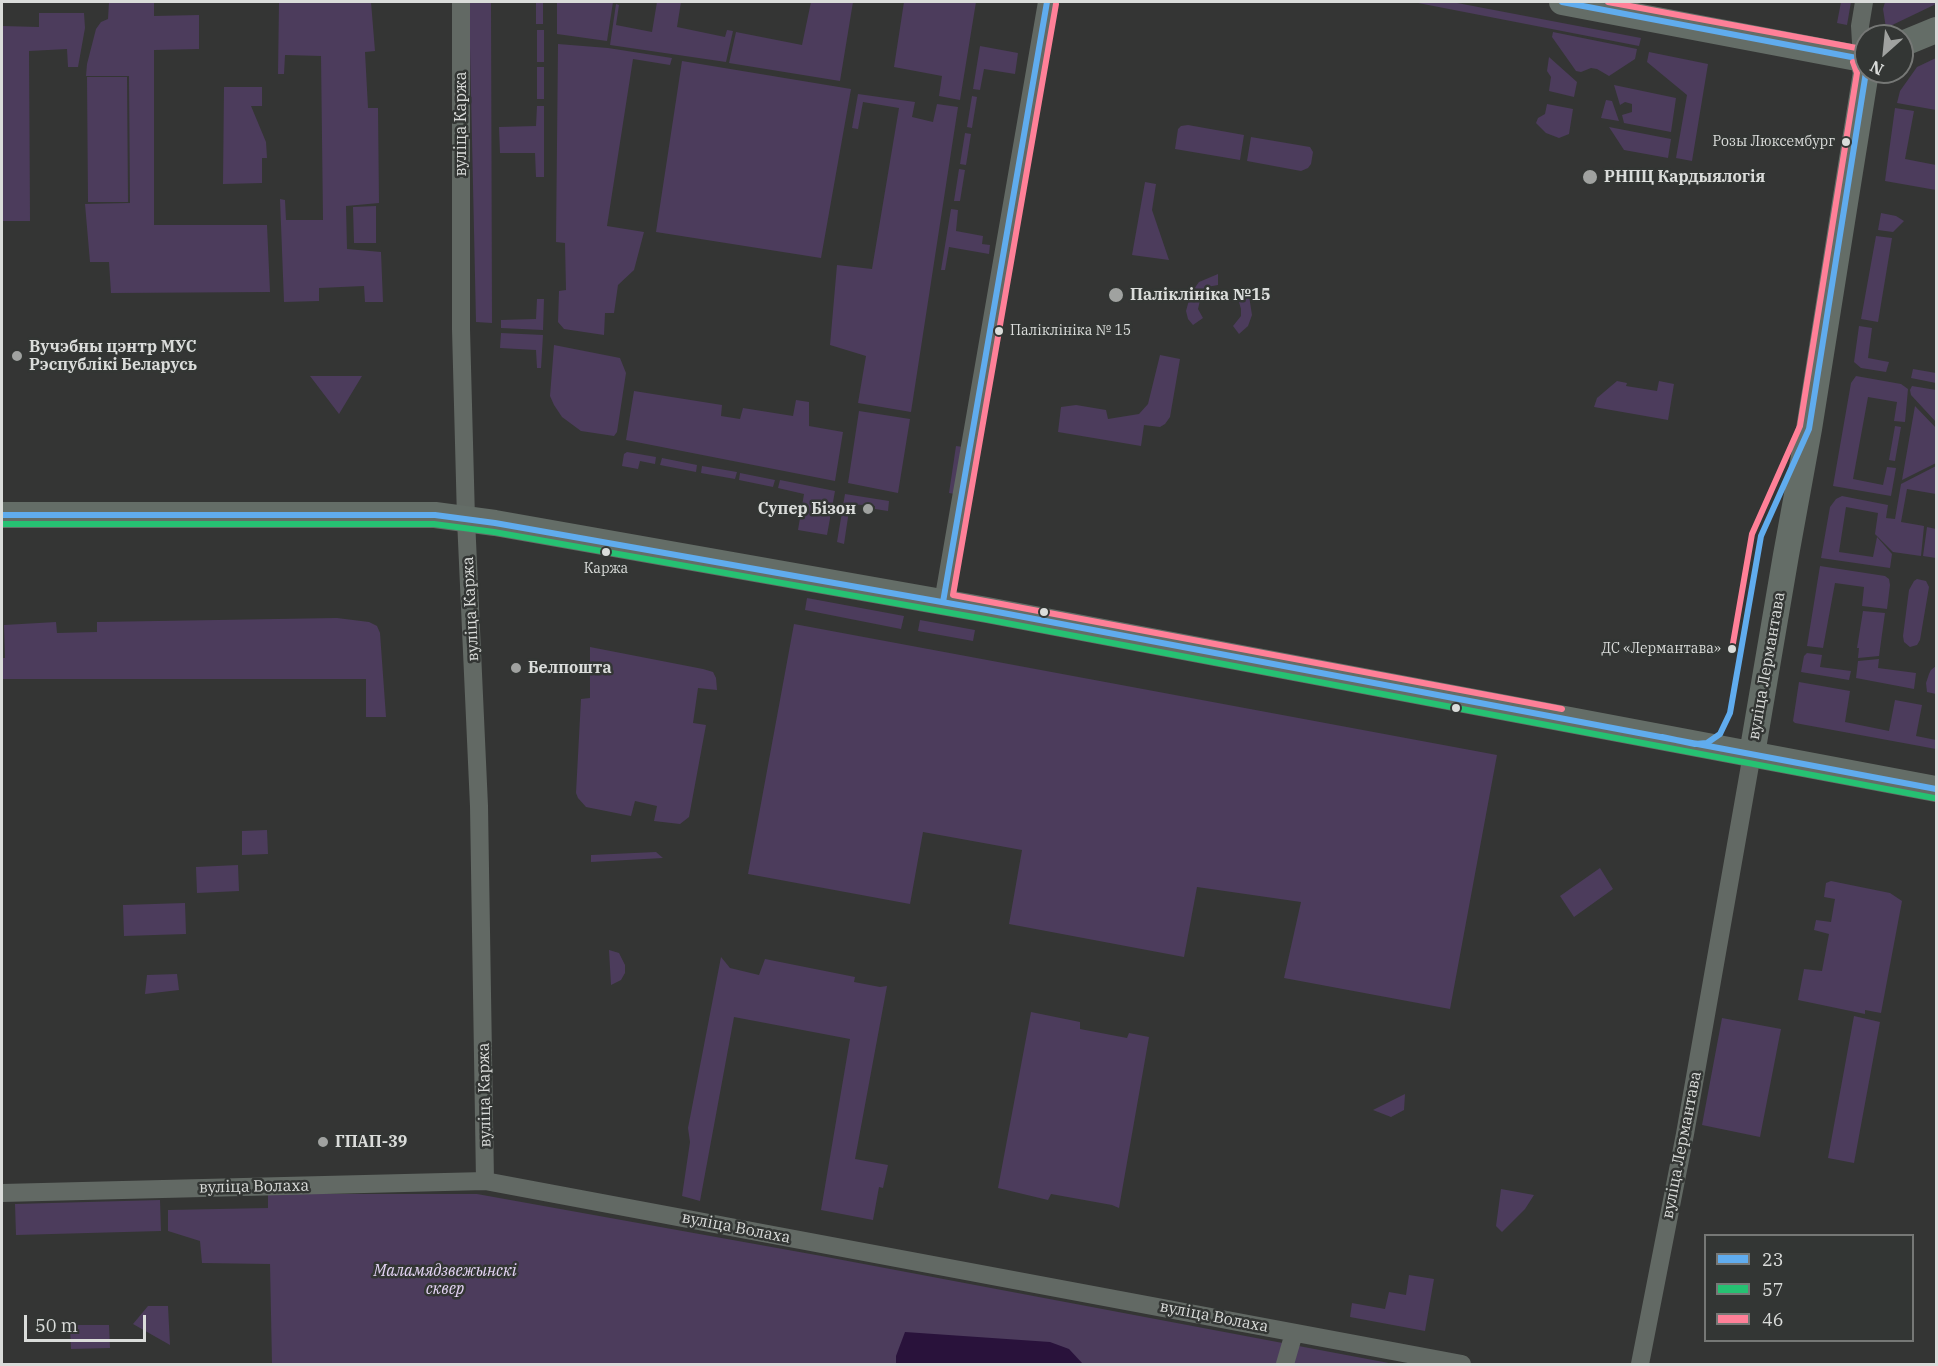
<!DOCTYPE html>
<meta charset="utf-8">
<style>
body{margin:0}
#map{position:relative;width:1938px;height:1366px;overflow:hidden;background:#343534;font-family:"IBM Plex Serif",serif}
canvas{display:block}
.frame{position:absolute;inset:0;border:3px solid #dadcda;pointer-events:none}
.legend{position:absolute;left:1704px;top:1234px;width:210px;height:108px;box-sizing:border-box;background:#333634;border:2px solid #767876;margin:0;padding:8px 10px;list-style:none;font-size:18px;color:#dadcda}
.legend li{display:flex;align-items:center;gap:12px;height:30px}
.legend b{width:30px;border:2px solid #767876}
.north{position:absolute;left:1854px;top:24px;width:60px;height:60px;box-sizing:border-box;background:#333634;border:2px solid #767876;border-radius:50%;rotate:207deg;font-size:16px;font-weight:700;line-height:24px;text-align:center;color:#dadcda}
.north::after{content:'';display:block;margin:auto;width:21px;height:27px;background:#a0a2a0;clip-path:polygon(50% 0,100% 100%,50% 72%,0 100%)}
.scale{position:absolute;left:24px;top:1315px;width:122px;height:27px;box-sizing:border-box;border:3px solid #dadcda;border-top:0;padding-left:8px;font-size:18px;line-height:21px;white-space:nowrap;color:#dadcda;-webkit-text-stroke:4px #333634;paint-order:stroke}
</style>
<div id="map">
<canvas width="1938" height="1366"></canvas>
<div class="frame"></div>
<ul class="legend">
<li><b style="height:8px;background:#60acee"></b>23</li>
<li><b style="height:8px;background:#26c172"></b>57</li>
<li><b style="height:8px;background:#ff8098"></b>46</li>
</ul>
<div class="north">N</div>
<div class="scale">50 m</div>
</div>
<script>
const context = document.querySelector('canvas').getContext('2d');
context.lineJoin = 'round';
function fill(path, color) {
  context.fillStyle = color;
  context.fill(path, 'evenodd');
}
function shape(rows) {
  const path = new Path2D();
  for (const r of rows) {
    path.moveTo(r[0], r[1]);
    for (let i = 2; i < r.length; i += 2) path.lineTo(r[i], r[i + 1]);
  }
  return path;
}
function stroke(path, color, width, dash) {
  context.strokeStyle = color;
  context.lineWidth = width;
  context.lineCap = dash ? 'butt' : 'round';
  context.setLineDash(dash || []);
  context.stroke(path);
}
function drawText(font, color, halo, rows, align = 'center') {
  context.font = font + ' "IBM Plex Serif",serif';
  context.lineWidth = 5;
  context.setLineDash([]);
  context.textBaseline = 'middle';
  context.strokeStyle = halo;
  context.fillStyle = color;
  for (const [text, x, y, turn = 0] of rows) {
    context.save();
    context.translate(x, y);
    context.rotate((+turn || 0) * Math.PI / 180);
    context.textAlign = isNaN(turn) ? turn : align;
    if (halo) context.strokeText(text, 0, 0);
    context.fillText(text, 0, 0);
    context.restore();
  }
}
const green = shape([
 [109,2,154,2,154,16,199,15,199,49,154,50,154,225,267,225,270,292,111,293,109,262,90,262,85,204,130,203,129,76,86,76,87,64,96,29,101,22,108,19],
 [279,2,371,2,375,51,365,52,368,108,378,108,379,203,346,206,347,249,381,252,383,302,365,302,364,286,319,288,319,301,284,302,280,199,285,200,286,220,323,220,321,56,285,55,284,74,278,74],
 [469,2,491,2,492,323,476,322],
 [536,2,543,2,543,24,536,24],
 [557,2,613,2,607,41,557,34],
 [657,2,681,2,677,27,725,37,727,30,733,31,726,62,610,45,616,4,619,5,616,25,652,32],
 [811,2,853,2,840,81,729,63,736,32,802,45],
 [904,2,976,2,960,100,939,96,942,76,894,67],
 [1413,2,1452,2,1641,38,1639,46],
 [1841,2,1851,2,1847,25,1837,23],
 [1885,2,1936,2,1936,4,1886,28,1883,9],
 [39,13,84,13,85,28,78,67,68,67,67,49,29,51,30,221,2,221,2,26,39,27],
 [537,30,544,30,544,62,537,62],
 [1553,32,1637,49,1635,59,1609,76,1597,69,1591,68,1581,72,1576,71,1552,37],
 [558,44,608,48,672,58,670,65,633,59,607,226,644,232,634,270,618,285,614,313,605,313,604,335,564,329,558,322,559,291,566,290,565,243,556,242],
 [980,46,1018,53,1015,74,984,69,980,90,973,89],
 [1649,52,1708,64,1692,161,1676,158,1687,95,1647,62],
 [1549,57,1577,82,1574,97,1549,91,1551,77,1547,71],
 [1936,58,1936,110,1897,103,1900,91,1917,67],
 [682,61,851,89,821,258,656,232],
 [537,67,544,67,544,99,537,99],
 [87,77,127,77,128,202,88,202],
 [1614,85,1676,98,1671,132,1624,123,1622,115,1632,112,1632,104,1625,102,1620,105],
 [224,87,262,87,262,106,251,106,266,142,267,158,262,158,262,183,223,184],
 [858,94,915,102,912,117,933,122,937,104,958,107,911,412,858,403,866,356,830,345,837,265,872,269,899,108,863,102,858,129,852,128],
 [972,96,977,97,972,128,967,127],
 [1606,100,1612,101,1619,121,1601,118],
 [1547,104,1573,109,1569,134,1559,138,1546,133,1536,123,1538,118,1545,114],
 [537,106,544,106,544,177,536,177,535,153,500,153,499,127,536,126],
 [1895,108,1914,111,1905,159,1936,165,1936,190,1885,181],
 [1188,125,1244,135,1240,160,1175,149,1178,129,1181,126],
 [1609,127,1671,139,1668,158,1624,150],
 [965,133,971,134,966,165,960,164],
 [1251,137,1310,147,1313,152,1311,164,1308,168,1301,171,1247,161],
 [959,169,965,170,960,201,954,201],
 [1145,182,1156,184,1152,210,1169,260,1132,255],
 [376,206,376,243,354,243,353,207],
 [951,209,958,210,956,231,983,236,982,244,990,245,989,254,949,247,945,270,941,270],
 [1881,213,1896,216,1904,221,1893,232,1878,230],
 [1876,236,1892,238,1878,322,1861,319],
 [1218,274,1218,285,1207,287,1202,292,1198,309,1203,318,1193,325,1188,319,1186,311,1191,293,1199,282],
 [1249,296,1252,315,1248,326,1239,334,1233,326,1241,316,1241,309,1239,302],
 [537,299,544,299,543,330,501,328,501,320,536,319],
 [1859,326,1872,328,1868,358,1889,362,1886,372,1861,368,1854,362],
 [501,333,543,335,541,368,537,368,536,350,500,348],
 [554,345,620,358,626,373,617,432,614,436,581,431,562,417,554,405,550,396],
 [1160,355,1180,359,1170,417,1165,424,1160,427,1144,425,1141,446,1058,432,1061,407,1076,405,1106,410,1108,419,1139,414,1148,404],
 [1913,369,1936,373,1936,383,1911,378],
 [310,376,362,376,339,414],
 [1856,376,1901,384,1908,389,1905,422,1894,421,1897,402,1868,397,1853,479,1883,485,1887,467,1896,468,1891,496,1833,486,1851,383],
 [1617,381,1627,383,1626,386,1657,391,1659,381,1674,384,1668,420,1594,407,1597,398],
 [1912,386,1936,390,1936,422,1911,395,1910,390],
 [634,391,722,405,721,416,740,419,743,408,793,416,796,400,809,402,809,426,843,432,835,481,626,440],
 [1915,406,1936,428,1936,463,1902,480],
 [859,411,910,419,898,493,848,483],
 [1895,426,1901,427,1895,461,1889,460],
 [956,446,963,447,955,494,949,493],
 [627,452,656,457,655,464,640,461,638,469,622,466,624,454],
 [662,458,697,465,696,472,660,465],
 [702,466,737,472,735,479,701,473],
 [1936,466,1936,494,1907,489,1901,522,1924,526,1921,556,1893,552,1875,534,1878,513,1846,507,1839,552,1873,557,1877,537,1892,554,1890,568,1821,558,1830,507,1836,499,1842,496,1888,505,1886,518,1895,519,1901,484],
 [740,473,775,480,773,487,739,480],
 [780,480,835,491,827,535,798,530,804,494,778,488],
 [845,494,889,501,888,511,875,509,875,506,850,504,844,544,837,542],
 [1927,527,1936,529,1936,558,1923,556],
 [1820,566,1885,576,1889,579,1890,585,1887,609,1862,606,1864,587,1835,583,1823,648,1807,646],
 [1917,579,1926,581,1929,587,1920,640,1917,645,1910,647,1904,642,1903,636,1909,590,1914,581],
 [807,598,904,616,901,629,805,610],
 [1863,611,1885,613,1879,656,1858,658,1859,648,1857,648],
 [337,618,369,622,377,626,380,633,386,717,366,717,366,679,2,679,2,658,5,658,4,625,56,622,57,633,97,632,97,622],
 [920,620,975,630,973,641,918,631],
 [794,624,1497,755,1450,1009,1284,978,1301,902,1197,887,1184,957,1009,924,1022,850,923,832,910,904,748,874],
 [590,647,703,669,713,672,716,678,717,690,698,688,693,723,706,725,689,817,680,824,654,821,657,806,635,801,631,816,586,807,578,798,576,793,581,699,590,698],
 [1807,653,1822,655,1820,667,1851,671,1849,680,1801,672,1804,656],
 [1879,659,1878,668,1916,673,1914,689,1856,678,1858,661],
 [1936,666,1936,694,1927,692,1926,683,1929,674,1931,670],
 [1799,682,1850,691,1845,722,1889,731,1895,700,1922,705,1916,736,1936,740,1936,749,1795,723,1793,721],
 [267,830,268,854,242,855,242,831],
 [656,852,663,858,591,862,591,855],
 [238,865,239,891,197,893,196,867],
 [1600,868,1613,889,1574,917,1560,896],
 [1831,881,1890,893,1902,901,1881,1013,1865,1010,1865,1014,1798,1000,1804,969,1822,971,1829,934,1814,930,1816,920,1831,922,1835,899,1824,897,1826,883],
 [185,903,186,934,124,936,123,905],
 [609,950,619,953,625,965,625,973,621,980,611,985],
 [721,957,730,968,759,975,765,959,855,977,854,982,880,987,887,986,855,1159,888,1165,883,1188,879,1187,873,1220,821,1210,850,1039,734,1017,700,1201,682,1196,690,1142,688,1128],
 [177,974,179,990,145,994,147,975],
 [1031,1012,1080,1022,1080,1029,1127,1038,1129,1033,1149,1037,1119,1208,1112,1205,1051,1194,1048,1200,998,1188],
 [1854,1016,1880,1022,1854,1163,1828,1158],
 [1722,1018,1781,1029,1760,1137,1702,1125],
 [1405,1094,1404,1110,1391,1117,1373,1110],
 [1501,1189,1534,1195,1525,1209,1502,1232,1496,1226],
 [268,1194,477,1194,816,1255,1394,1364,272,1364,270,1264,202,1263,200,1241,168,1231,168,1210,268,1208],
 [160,1200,161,1231,16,1235,15,1204],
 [1409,1275,1434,1279,1425,1331,1350,1317,1352,1303,1385,1309,1389,1292,1406,1295],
 [148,1306,168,1306,170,1345,133,1324],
 [70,1325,109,1325,110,1348,71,1349]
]);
const water = shape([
 [905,1332,1050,1342,1069,1349,1083,1364,896,1364,896,1356]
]);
const street = shape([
 [461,2,461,329,466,519,479,806,485,1181],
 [1862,59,1860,26,1864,2],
 [943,602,1047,2],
 [2,1193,485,1181,1462,1364],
 [1285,1364,1294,1333],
 [1640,1364,1685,1134,1752,754]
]);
const secondary = shape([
 [1562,2,1862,59,1866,57],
 [1902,44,1936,30],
 [2,515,435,515,495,523,987,610,1936,789],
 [1752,754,1786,555,1809,429,1844,209,1866,72,1862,59]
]);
const bus1 = shape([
 [1562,2,1862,59,1866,57],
 [2,515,435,515,495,523,987,610,1936,789],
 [943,602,1047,2],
 [1662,737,1695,744,1707,743,1720,734,1730,713,1761,536,1809,429,1866,72,1862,59]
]);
const bus2 = shape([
 [2,524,434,524,494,532,985,619,1934,798]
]);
const bus3 = shape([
 [1608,2,1862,49],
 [1056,4,953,595,1562,709],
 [1732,649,1752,534,1800,426,1857,73,1853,62]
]);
const markers = [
 [1846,142,5,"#dadcda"],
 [1590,177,8,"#a0a2a0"],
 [1116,295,8,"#a0a2a0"],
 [999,331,5,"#dadcda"],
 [17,356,6,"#a0a2a0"],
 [868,509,6,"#a0a2a0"],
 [606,552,5,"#dadcda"],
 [1044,612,5,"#dadcda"],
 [1732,649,5,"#dadcda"],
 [516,668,6,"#a0a2a0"],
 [1456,708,5,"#dadcda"],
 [323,1142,6,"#a0a2a0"]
];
const busNames = [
 ["Розы Люксембург",1835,142],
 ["Паліклініка № 15",1010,331,"left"],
 ["Каржа",606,569,"center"],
 ["ДС «Лермантава»",1721,649]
];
const streetNames = [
 ["вуліца Каржа",461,124,-90],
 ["вуліца Каржа",471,609,-93],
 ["вуліца Лермантава",1767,666,-80],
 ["вуліца Каржа",485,1095,-91],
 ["вуліца Лермантава",1682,1145,-79],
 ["вуліца Волаха",254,1187,-1],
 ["вуліца Волаха",736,1228,11],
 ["вуліца Волаха",1214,1317,11]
];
const poiNames = [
 ["РНПЦ Кардыялогія",1604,177],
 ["Паліклініка №15",1130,295],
 ["Вучэбны цэнтр МУС",29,347],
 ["Рэспублікі Беларусь",29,365],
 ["Супер Бізон",856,509,"right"],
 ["Белпошта",528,668],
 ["ГПАП-39",335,1142]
];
const parkNames = [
 ["Маламядзвежынскі",445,1271],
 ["сквер",445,1289]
];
fill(green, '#4c3c5c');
fill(water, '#29123b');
stroke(street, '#626964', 18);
stroke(secondary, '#646d67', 26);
stroke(bus1, '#60acee', 6);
stroke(bus2, '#26c172', 6);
stroke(bus3, '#ff8098', 6);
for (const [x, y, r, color] of markers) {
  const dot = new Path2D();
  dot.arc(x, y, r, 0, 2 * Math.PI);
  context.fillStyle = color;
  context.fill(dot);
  stroke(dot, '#333634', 2);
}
drawText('14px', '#dadcda', '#333634', busNames, 'right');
drawText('16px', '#dadcda', '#333634', streetNames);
drawText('bold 16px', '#dadcda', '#333634', poiNames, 'left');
drawText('italic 16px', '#e4d4f4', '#333634', parkNames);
</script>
